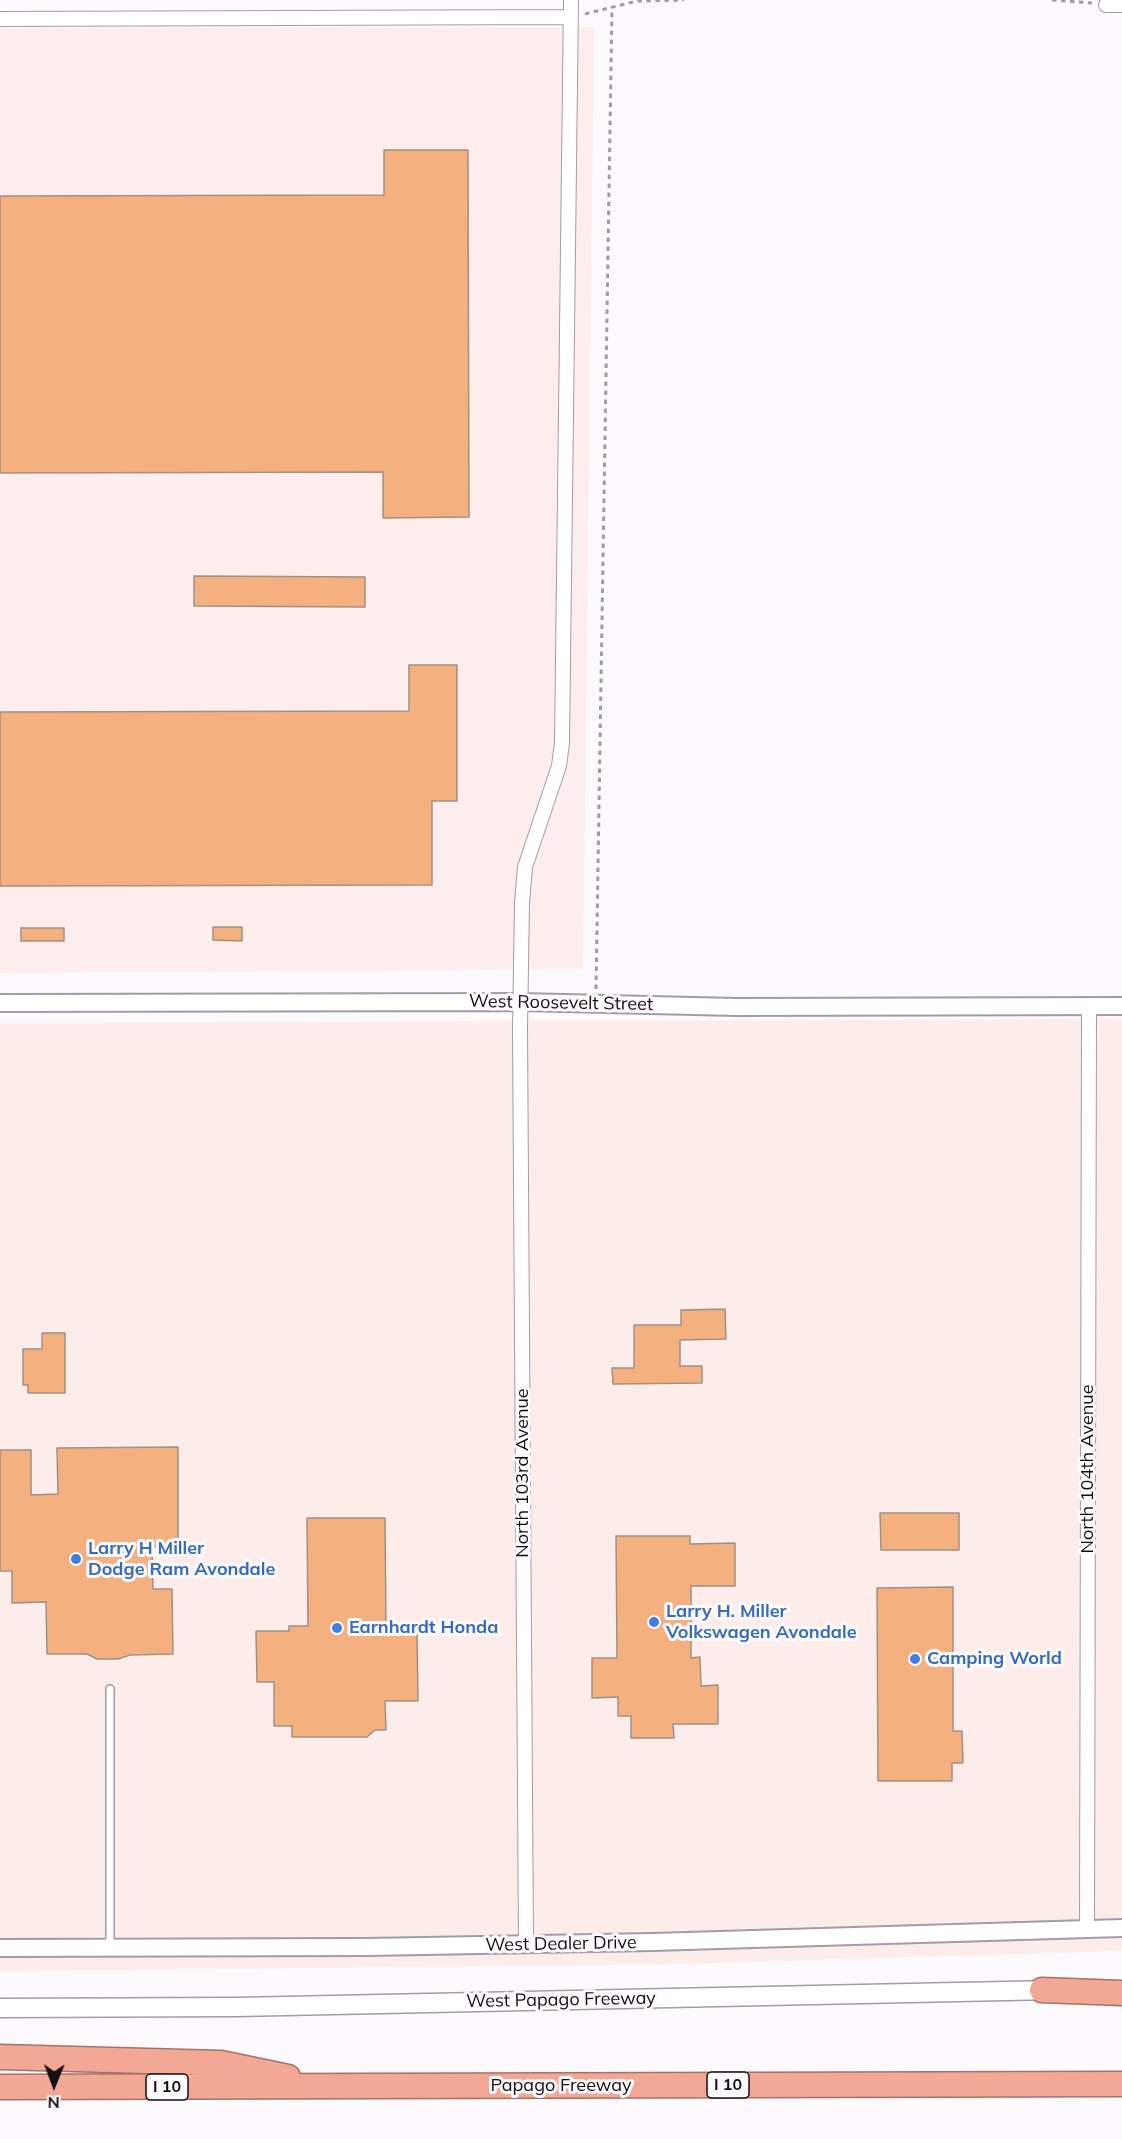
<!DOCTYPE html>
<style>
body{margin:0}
#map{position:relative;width:1122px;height:2139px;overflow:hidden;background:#fcfafd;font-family:Mulish,sans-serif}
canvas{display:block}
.north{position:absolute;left:24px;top:2055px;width:60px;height:60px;-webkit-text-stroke:4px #fcfafd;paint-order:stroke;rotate:181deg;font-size:16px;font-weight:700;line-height:24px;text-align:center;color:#120f13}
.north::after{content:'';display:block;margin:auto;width:21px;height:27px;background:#120f13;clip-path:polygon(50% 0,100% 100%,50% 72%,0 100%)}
</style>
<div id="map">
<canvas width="1122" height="2139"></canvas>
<div class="north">N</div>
</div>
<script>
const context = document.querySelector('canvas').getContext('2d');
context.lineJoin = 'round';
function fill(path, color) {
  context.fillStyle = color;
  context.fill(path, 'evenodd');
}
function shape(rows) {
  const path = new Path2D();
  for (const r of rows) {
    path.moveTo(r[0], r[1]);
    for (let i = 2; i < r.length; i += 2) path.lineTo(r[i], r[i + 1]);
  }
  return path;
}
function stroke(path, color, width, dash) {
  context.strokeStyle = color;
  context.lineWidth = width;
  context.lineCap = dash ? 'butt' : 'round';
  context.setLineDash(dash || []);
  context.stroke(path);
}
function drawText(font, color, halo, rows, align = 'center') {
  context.font = font + ' Mulish,sans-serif';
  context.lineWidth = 6;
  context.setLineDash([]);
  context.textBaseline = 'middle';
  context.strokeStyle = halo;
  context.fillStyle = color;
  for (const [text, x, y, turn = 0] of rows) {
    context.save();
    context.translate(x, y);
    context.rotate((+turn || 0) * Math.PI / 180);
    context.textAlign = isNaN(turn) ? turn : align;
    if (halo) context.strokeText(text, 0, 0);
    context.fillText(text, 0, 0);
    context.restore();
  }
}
const commercial = shape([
 [1122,1019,1122,1951,644,1965,0,1971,0,1023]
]);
const industrial = shape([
 [594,27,583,969,0,973,0,28]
]);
const building = shape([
 [384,150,468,150,469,517,383,518,383,472,0,473,0,196,384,195,384,150],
 [194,576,365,577,365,607,194,606,194,576],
 [409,665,457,665,457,801,432,801,432,885,0,886,0,712,409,711,409,665],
 [213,927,242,927,242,941,213,940,213,927],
 [21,928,64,928,64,941,21,941,21,928],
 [725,1309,726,1339,680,1340,680,1366,702,1366,702,1383,613,1384,612,1368,634,1368,634,1325,681,1325,681,1310,725,1309],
 [42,1333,65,1333,65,1393,28,1393,28,1385,23,1385,23,1349,42,1349,42,1333],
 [178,1447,178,1547,152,1547,153,1589,172,1589,173,1654,130,1655,118,1659,97,1659,87,1654,47,1654,46,1602,12,1603,12,1571,0,1571,0,1450,31,1450,31,1495,58,1494,57,1448,178,1447],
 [880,1513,959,1513,959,1550,881,1550,880,1513],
 [307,1518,385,1518,386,1631,417,1631,418,1701,385,1701,386,1730,375,1730,367,1737,292,1737,292,1726,274,1726,274,1682,257,1682,256,1631,289,1631,289,1626,308,1626,307,1518],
 [616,1536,690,1536,690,1544,735,1543,735,1586,691,1586,691,1658,700,1657,701,1686,718,1685,718,1724,673,1724,674,1738,631,1738,631,1716,618,1716,618,1697,592,1698,592,1658,617,1658,616,1536],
 [953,1587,953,1731,962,1731,963,1763,952,1763,952,1781,878,1781,877,1588,953,1587]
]);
const path = shape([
 [1052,0,1092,3],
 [585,14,637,1,684,0],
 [596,989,612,7]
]);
const service = shape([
 [110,1689,110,1948]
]);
const minor = shape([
 [1106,5,1122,5],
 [0,19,571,17],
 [1087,1930,1089,1008],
 [526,1944,520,1029,522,903,525,867,559,766,562,743,571,0]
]);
const tertiary = shape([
 [0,1003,520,1002,737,1007,1122,1006],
 [0,1948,366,1947,653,1942,1122,1928]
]);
const secondary = shape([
 [0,2008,237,2007,1054,1990]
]);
const motorway = shape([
 [1042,1990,1122,1993],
 [0,2057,221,2063,288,2077],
 [0,2087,1122,2084]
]);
const markers = [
 [76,1559,6,"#3f7fe0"],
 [654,1622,6,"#3f7fe0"],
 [337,1628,6,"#3f7fe0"],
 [915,1659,6,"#3f7fe0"]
];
const shields = [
 [728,2085,42],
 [167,2087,42]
];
const shieldNames = [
 ["I 10",728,2085],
 ["I 10",167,2087]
];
const streetNames = [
 ["West Roosevelt Street",561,1003,1],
 ["North 104th Avenue",1088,1469,-90],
 ["North 103rd Avenue",523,1473,-90],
 ["West Dealer Drive",561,1944,-1],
 ["West Papago Freeway",561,2000,-1],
 ["Papago Freeway",561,2086]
];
const shopNames = [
 ["Larry H Miller",88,1549],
 ["Dodge Ram Avondale",88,1570],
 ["Larry H. Miller",666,1612],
 ["Volkswagen Avondale",666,1633],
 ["Earnhardt Honda",349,1628],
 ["Camping World",927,1659]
];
fill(commercial, '#fdedea');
fill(industrial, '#fdeded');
fill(building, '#f4b07f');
stroke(building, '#9f9188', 1.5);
stroke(service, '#a49ba8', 10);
stroke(minor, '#a49ba8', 16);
stroke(tertiary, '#a49ba8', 20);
stroke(secondary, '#a49ba8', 21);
stroke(motorway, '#a47268', 27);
stroke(path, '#9f9ca0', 3, [4.5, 4.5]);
stroke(service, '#fff', 7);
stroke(minor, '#fff', 14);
stroke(tertiary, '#fff', 16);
stroke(secondary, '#fff', 18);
stroke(motorway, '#f3a896', 24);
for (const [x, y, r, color] of markers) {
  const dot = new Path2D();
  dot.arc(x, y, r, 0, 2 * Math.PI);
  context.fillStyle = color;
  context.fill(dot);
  stroke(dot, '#fcfafd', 2);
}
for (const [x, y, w] of shields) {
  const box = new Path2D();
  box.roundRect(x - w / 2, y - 13, w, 26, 4.5);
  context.fillStyle = '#fcfafd';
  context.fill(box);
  stroke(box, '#120f13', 1.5);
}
drawText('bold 16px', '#120f13', null, shieldNames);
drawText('18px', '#120f13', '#fcfafd', streetNames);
drawText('bold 18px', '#366cbe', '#fcfafd', shopNames, 'left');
</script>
